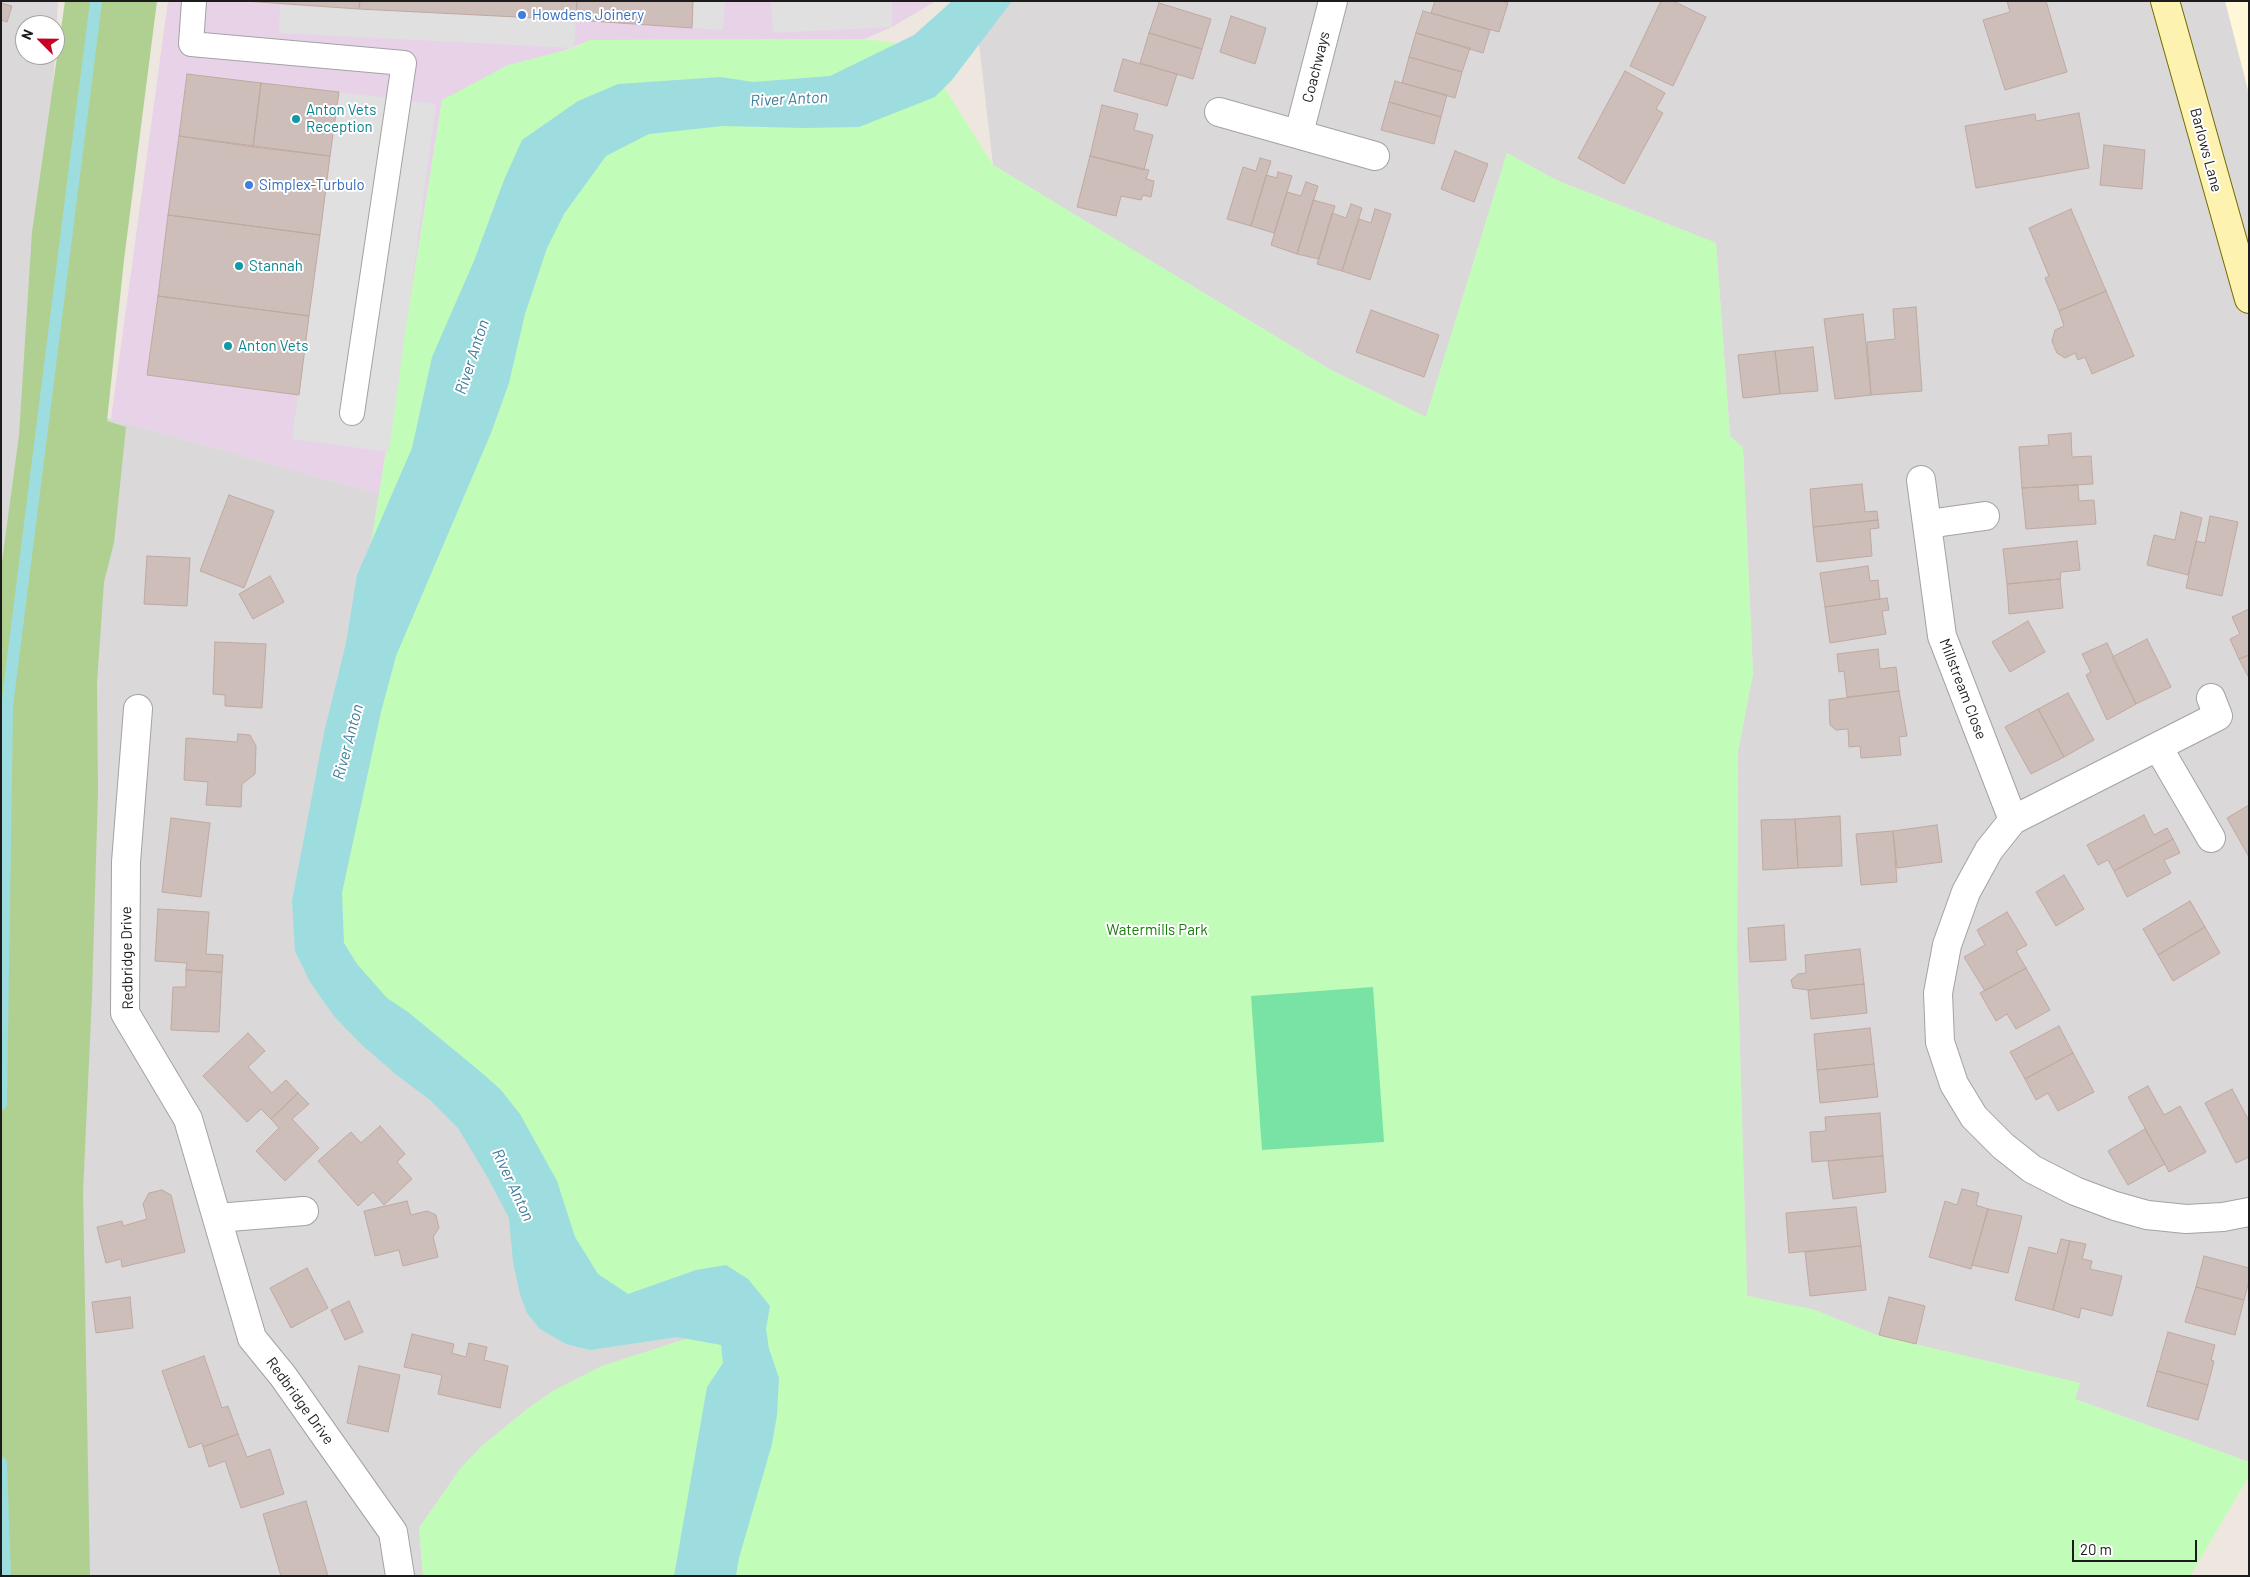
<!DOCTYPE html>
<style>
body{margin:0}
#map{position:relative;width:2250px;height:1577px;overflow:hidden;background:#eee7e0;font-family:Barlow,sans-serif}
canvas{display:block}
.frame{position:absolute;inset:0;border:2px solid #1c1c1c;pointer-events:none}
.north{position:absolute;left:15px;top:15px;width:50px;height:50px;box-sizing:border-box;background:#fff;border:1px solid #a4a4a4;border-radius:50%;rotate:293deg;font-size:14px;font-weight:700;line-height:20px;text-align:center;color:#1c1c1c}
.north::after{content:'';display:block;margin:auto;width:18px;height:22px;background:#c70027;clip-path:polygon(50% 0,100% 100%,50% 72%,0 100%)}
.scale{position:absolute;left:2072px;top:1540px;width:125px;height:22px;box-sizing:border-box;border:2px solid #1c1c1c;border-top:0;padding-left:6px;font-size:15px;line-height:18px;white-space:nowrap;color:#1c1c1c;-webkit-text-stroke:4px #fff;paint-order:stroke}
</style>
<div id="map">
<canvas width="2250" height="1577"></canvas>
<div class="frame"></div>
<div class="north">N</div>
<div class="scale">20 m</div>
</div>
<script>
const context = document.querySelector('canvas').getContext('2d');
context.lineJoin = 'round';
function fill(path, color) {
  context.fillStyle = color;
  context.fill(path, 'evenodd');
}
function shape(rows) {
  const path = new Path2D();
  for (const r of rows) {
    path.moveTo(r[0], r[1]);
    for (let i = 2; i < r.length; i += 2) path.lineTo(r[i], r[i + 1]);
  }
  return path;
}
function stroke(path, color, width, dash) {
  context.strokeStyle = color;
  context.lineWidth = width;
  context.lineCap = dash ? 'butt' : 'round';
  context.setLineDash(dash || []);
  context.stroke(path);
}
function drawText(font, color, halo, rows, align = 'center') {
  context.font = font + ' Barlow,sans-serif';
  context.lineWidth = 4;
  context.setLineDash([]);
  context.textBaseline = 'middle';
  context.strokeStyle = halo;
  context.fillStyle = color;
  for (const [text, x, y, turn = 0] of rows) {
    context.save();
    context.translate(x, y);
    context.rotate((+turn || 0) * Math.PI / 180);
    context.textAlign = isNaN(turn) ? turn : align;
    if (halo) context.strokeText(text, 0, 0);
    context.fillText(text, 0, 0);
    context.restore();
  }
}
const residential = shape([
 [1,1,58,1,55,53,55,25,25,25,25,55,55,55,34,394,111,419,379,494,329,808,733,1324,602,1366,553,1391,526,1410,482,1446,460,1469,419,1528,423,1576,1,1576],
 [974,1,2249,1,2249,1462,2075,1399,2080,1383,1876,1335,1815,1310,1747,1296,1737,949,1738,751,1753,674,1743,448,1730,436,1716,243,1556,180,1507,153,1426,417,1331,370,993,165]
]);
const industrial = shape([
 [168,1,936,1,892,27,864,39,590,40,442,100,379,494,111,419]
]);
const education = shape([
 [2225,1,2249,1,2249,94]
]);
const forest = shape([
 [65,1,157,1,124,260,107,421,126,427,114,543,104,582,97,683,98,791,92,997,83,1192,90,1576,1,1576,1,569,19,435,32,232]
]);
const park = shape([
 [864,39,918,46,993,165,1331,370,1426,417,1507,153,1556,180,1716,243,1730,436,1743,448,1753,674,1738,751,1737,949,1747,1296,1815,1310,1876,1335,2080,1383,2075,1399,2249,1462,2249,1476,2190,1576,423,1576,419,1528,460,1469,482,1446,526,1410,553,1391,602,1366,732,1324,634,1320,499,1150,317,957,329,808,442,100,508,65,574,48,590,40]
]);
const pitch = shape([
 [1373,987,1384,1142,1262,1150,1251,996]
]);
const parking = shape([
 [693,1,725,1,723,30,692,28],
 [771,1,892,1,892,27,773,33],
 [280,5,576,20,574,48,279,33],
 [339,92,436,104,389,452,292,439]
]);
const water = shape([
 [952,1,1012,1,952,80,935,97,859,127,803,128,723,126,649,134,606,156,564,214,547,248,525,314,509,383,491,433,396,656,381,712,342,893,344,943,357,964,387,998,408,1012,482,1073,501,1090,520,1114,557,1181,575,1237,598,1274,628,1294,696,1270,726,1265,748,1279,770,1306,766,1329,769,1349,779,1378,777,1415,772,1444,739,1558,736,1576,674,1576,707,1387,723,1363,721,1345,677,1337,590,1350,566,1344,540,1329,527,1313,520,1294,513,1262,509,1218,488,1178,458,1128,430,1100,398,1076,362,1045,334,1016,310,982,295,951,292,901,324,733,346,643,357,575,412,448,432,357,474,261,504,180,522,140,578,101,618,84,721,77,753,82,830,76,914,35]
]);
const stream = shape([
 [1,1104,7,706,96,1],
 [1,1463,5,1576]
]);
const building = shape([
 [244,1,360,1,359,9,244,1],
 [360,1,577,1,576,20,359,9,360,1],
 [577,1,693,1,692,28,576,20,577,1],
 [1435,1,1502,1,1508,3,1499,32,1431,13,1435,1],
 [1661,1,1673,1,1706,17,1673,86,1630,66,1661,1],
 [2007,1,2046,1,2067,72,2005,90,1983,20,2010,12,2007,1],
 [1,3,12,6,7,22,1,20,1,3],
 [1159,3,1211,19,1202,49,1149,33,1159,3],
 [1423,11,1490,30,1483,53,1416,33,1423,11],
 [1231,16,1266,28,1255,64,1220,52,1231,16],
 [1149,33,1202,49,1193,79,1140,63,1149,33],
 [1416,33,1470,48,1462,72,1409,57,1416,33],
 [1409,57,1462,72,1455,98,1402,83,1409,57],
 [1123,59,1177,74,1167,106,1114,91,1123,59],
 [1625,71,1665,93,1656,109,1663,113,1624,184,1578,158,1625,71],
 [187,74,261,83,253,147,179,136,187,74],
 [1395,81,1447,95,1441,117,1389,102,1395,81],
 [261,83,339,92,330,156,253,147,261,83],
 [1389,102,1441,117,1434,144,1381,130,1389,102],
 [1102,105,1138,114,1134,130,1153,135,1144,170,1090,156,1102,105],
 [2079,113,2089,168,1976,188,1965,126,2035,114,2036,121,2079,113],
 [179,136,330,156,320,235,168,215,179,136],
 [2104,145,2145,150,2142,189,2100,185,2104,145],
 [1455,151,1488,164,1474,202,1441,189,1455,151],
 [1090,156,1149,170,1146,179,1154,181,1151,197,1143,195,1141,200,1121,196,1116,216,1077,207,1090,156],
 [1260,158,1271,161,1251,226,1227,219,1243,167,1256,171,1260,158],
 [1278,172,1292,176,1274,233,1251,226,1266,175,1277,178,1278,172],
 [1306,182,1318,186,1297,254,1271,245,1287,192,1301,196,1306,182],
 [1313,200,1335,206,1319,259,1297,254,1313,200],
 [1351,204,1362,208,1342,271,1317,264,1332,213,1346,218,1351,204],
 [1375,209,1391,214,1370,280,1342,271,1359,219,1371,223,1375,209],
 [2071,209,2106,291,2059,311,2045,278,2049,276,2029,228,2071,209],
 [168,215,320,235,309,316,158,296,168,215],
 [2106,291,2134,356,2092,374,2085,357,2078,360,2075,353,2065,358,2057,353,2052,341,2055,330,2064,326,2059,311,2106,291],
 [158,296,309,316,299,395,147,375,158,296],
 [1916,307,1922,391,1871,395,1867,342,1895,339,1893,309,1916,307],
 [1371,310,1439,335,1424,377,1356,352,1371,310],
 [1863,314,1871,395,1835,399,1824,319,1863,314],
 [1813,347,1818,391,1780,394,1775,351,1813,347],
 [1775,351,1780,394,1743,398,1738,355,1775,351],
 [2071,433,2072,457,2091,456,2093,484,2022,488,2019,447,2049,445,2048,435,2071,433],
 [1862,484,1865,512,1877,511,1878,520,1813,527,1810,489,1862,484],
 [2078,485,2079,501,2094,500,2096,524,2026,529,2022,488,2078,485],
 [229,495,274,511,244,588,200,571,229,495],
 [2181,512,2202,518,2188,575,2147,565,2154,535,2175,540,2181,512],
 [2210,516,2238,522,2222,596,2186,588,2196,541,2205,543,2210,516],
 [1878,520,1879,528,1870,529,1872,556,1817,562,1813,527,1878,520],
 [2077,541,2080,570,2061,572,2060,579,2007,584,2003,549,2077,541],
 [147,556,190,558,187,606,144,604,147,556],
 [1868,566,1870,581,1878,580,1880,599,1825,607,1820,573,1868,566],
 [270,576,284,602,253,619,239,594,270,576],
 [2060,579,2063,608,2009,614,2007,584,2060,579],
 [1887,598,1889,610,1882,611,1886,634,1830,643,1825,607,1887,598],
 [2249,609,2249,655,2239,659,2230,639,2240,634,2232,617,2249,609],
 [2028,621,2045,652,2010,672,1992,642,2028,621],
 [2147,639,2171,687,2136,704,2112,657,2147,639],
 [215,642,266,644,262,708,225,706,225,695,213,694,215,642],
 [2107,643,2136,704,2107,720,2086,675,2091,672,2082,654,2107,643],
 [1878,649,1880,669,1896,667,1899,691,1847,697,1844,671,1839,672,1837,654,1878,649],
 [2249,655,2249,678,2239,659,2249,655],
 [1899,691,1907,736,1899,737,1901,755,1861,758,1860,746,1849,747,1848,729,1836,730,1830,725,1829,700,1899,691],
 [2068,693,2094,740,2064,757,2038,709,2068,693],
 [2038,709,2064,757,2031,774,2005,727,2038,709],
 [238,734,250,735,256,746,255,774,242,784,241,807,206,805,208,782,184,780,186,738,237,742,238,734],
 [2249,805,2249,857,2227,818,2249,805],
 [2144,815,2154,835,2167,828,2173,839,2114,871,2108,860,2098,865,2087,845,2144,815],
 [1840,816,1842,866,1798,868,1795,819,1840,816],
 [171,818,210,823,201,897,162,892,171,818],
 [1795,819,1798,868,1763,870,1761,820,1795,819],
 [1937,825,1942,862,1897,868,1893,831,1937,825],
 [1893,831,1897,882,1861,885,1856,834,1893,831],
 [2173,839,2180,853,2164,860,2171,873,2127,897,2114,871,2173,839],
 [2064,875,2084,909,2056,926,2036,892,2064,875],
 [2190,901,2205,927,2158,955,2143,929,2190,901],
 [158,909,209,912,206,954,223,955,222,972,186,970,187,963,155,961,158,909],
 [2007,912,2027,945,2016,951,2026,968,1985,991,1964,957,1985,945,1977,930,2007,912],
 [1784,925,1786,960,1750,962,1748,928,1784,925],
 [2205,927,2220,953,2173,981,2158,955,2205,927],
 [1860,949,1864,984,1808,990,1793,988,1791,980,1798,974,1806,973,1805,955,1860,949],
 [2026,968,2050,1010,2016,1029,2007,1014,1996,1021,1980,993,2026,968],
 [186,970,222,972,219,1032,171,1030,173,987,186,987,186,970],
 [1864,984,1867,1013,1811,1019,1808,990,1864,984],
 [2059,1026,2073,1053,2025,1079,2010,1052,2059,1026],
 [1870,1028,1874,1064,1817,1070,1814,1034,1870,1028],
 [248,1033,265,1051,248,1067,272,1093,286,1080,298,1093,271,1119,261,1109,247,1122,203,1076,248,1033],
 [2073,1053,2094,1092,2058,1111,2048,1093,2036,1100,2025,1079,2073,1053],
 [1874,1064,1878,1097,1820,1103,1817,1070,1874,1064],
 [2148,1086,2164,1115,2180,1106,2206,1152,2169,1172,2128,1097,2148,1086],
 [2232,1089,2249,1121,2249,1157,2236,1163,2205,1103,2232,1089],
 [298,1093,309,1104,292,1119,319,1148,285,1181,256,1151,279,1128,271,1119,298,1093],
 [1880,1113,1883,1156,1812,1162,1810,1132,1826,1131,1825,1117,1880,1113],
 [380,1126,405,1154,397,1162,412,1179,384,1205,373,1192,358,1206,318,1161,351,1132,361,1143,380,1126],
 [2145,1129,2165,1164,2128,1185,2108,1151,2145,1129],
 [1883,1156,1886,1192,1833,1199,1828,1161,1883,1156],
 [1962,1189,1979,1193,1976,1205,1988,1209,1971,1269,1929,1257,1945,1201,1957,1205,1962,1189],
 [162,1190,171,1195,185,1252,122,1267,121,1259,106,1263,97,1227,122,1221,123,1226,147,1219,143,1204,149,1193,162,1190],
 [407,1201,411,1215,427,1211,436,1215,439,1228,433,1237,438,1257,403,1266,399,1250,375,1256,364,1211,407,1201],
 [1856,1207,1861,1246,1789,1253,1786,1213,1856,1207],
 [1988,1209,2022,1216,2008,1273,1972,1265,1988,1209],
 [2061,1239,2070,1241,2053,1310,2015,1300,2029,1247,2057,1254,2061,1239],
 [2070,1241,2086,1244,2082,1259,2092,1261,2090,1269,2122,1276,2112,1316,2081,1308,2079,1318,2053,1310,2070,1241],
 [1861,1246,1866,1290,1810,1296,1805,1252,1861,1246],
 [2204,1256,2249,1268,2249,1281,2244,1300,2196,1287,2204,1256],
 [307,1268,328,1308,291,1328,270,1288,307,1268],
 [2196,1287,2244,1300,2235,1335,2185,1322,2196,1287],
 [130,1297,133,1328,96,1333,92,1302,130,1297],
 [1889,1297,1925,1306,1916,1344,1879,1335,1889,1297],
 [349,1301,363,1332,345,1340,331,1310,349,1301],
 [2168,1332,2215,1345,2211,1360,2214,1361,2208,1385,2157,1371,2168,1332],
 [412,1334,454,1344,452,1353,466,1357,469,1343,487,1347,484,1360,508,1366,500,1408,438,1394,442,1375,404,1367,412,1334],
 [204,1356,222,1408,228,1406,238,1434,203,1447,202,1443,189,1448,162,1371,204,1356],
 [359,1366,400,1375,388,1432,347,1423,359,1366],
 [2157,1371,2208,1385,2198,1420,2147,1406,2157,1371],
 [238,1434,247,1457,270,1449,284,1494,241,1508,225,1461,209,1467,203,1447,238,1434],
 [306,1501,328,1576,281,1576,263,1514,306,1501]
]);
const lane = shape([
 [194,1,191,44,404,63,352,413]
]);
const street = shape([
 [1219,112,1375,156],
 [1299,133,1333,1],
 [1921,480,1942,636,2013,820],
 [1928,524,1985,516],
 [2211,698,2218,716,2013,820,1989,850,1966,892,1947,945,1938,993,1940,1042,1954,1084,1974,1117,2003,1146,2032,1169,2075,1191,2115,1206,2147,1215,2186,1219,2223,1217,2249,1212],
 [138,709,126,862,125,1013,188,1119,252,1338,283,1376,393,1532,400,1576],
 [2158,747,2211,838],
 [217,1218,304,1211]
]);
const secondary = shape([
 [2165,1,2249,299]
]);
const markers = [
 [522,15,5,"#3f7fe0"],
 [296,119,5,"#0f9aa8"],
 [249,185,5,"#3f7fe0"],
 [239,266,5,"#0f9aa8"],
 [228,346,5,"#0f9aa8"]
];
const shopNames = [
 ["Howdens Joinery",532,15],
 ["Simplex-Turbulo",259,185]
];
const streetNames = [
 ["Coachways",1316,67,-76],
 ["Barlows Lane",2206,150,75],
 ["Millstream Close",1963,689,69],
 ["Redbridge Drive",127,958,-91],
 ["Redbridge Drive",300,1401,54]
];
const cultureNames = [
 ["Anton Vets",306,110],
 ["Reception",306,127],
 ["Stannah",249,266],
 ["Anton Vets",238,346]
];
const parkNames = [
 ["Watermills Park",1157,930]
];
const waterNames = [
 ["River Anton",789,99,-3],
 ["River Anton",472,357,-72],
 ["River Anton",348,742,-75],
 ["River Anton",513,1185,65]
];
fill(residential, '#dad8d9');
fill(industrial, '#e7d2e8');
fill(education, '#fff7d8');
fill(forest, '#b0d092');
fill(park, '#c1fcb9');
fill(pitch, '#78e3a5');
fill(parking, '#e0e0e0');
fill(water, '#9ddddf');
stroke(stream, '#9ddddf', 12);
fill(building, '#cebeb9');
stroke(building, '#c0a9a2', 1);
stroke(lane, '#a3a3a3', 26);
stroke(street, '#a3a3a3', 30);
stroke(secondary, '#756b00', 30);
stroke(lane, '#fff', 24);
stroke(street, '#fff', 28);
stroke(secondary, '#fdf2af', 28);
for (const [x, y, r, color] of markers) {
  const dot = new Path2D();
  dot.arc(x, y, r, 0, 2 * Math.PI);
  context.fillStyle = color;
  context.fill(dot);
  stroke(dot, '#fff', 2);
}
drawText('15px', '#366cbe', '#fff', shopNames, 'left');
drawText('15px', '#1c1c1c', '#fff', streetNames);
drawText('15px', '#0d838f', '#fff', cultureNames, 'left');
drawText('15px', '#137e05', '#fff', parkNames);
drawText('italic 16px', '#3c7c98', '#fff', waterNames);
</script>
